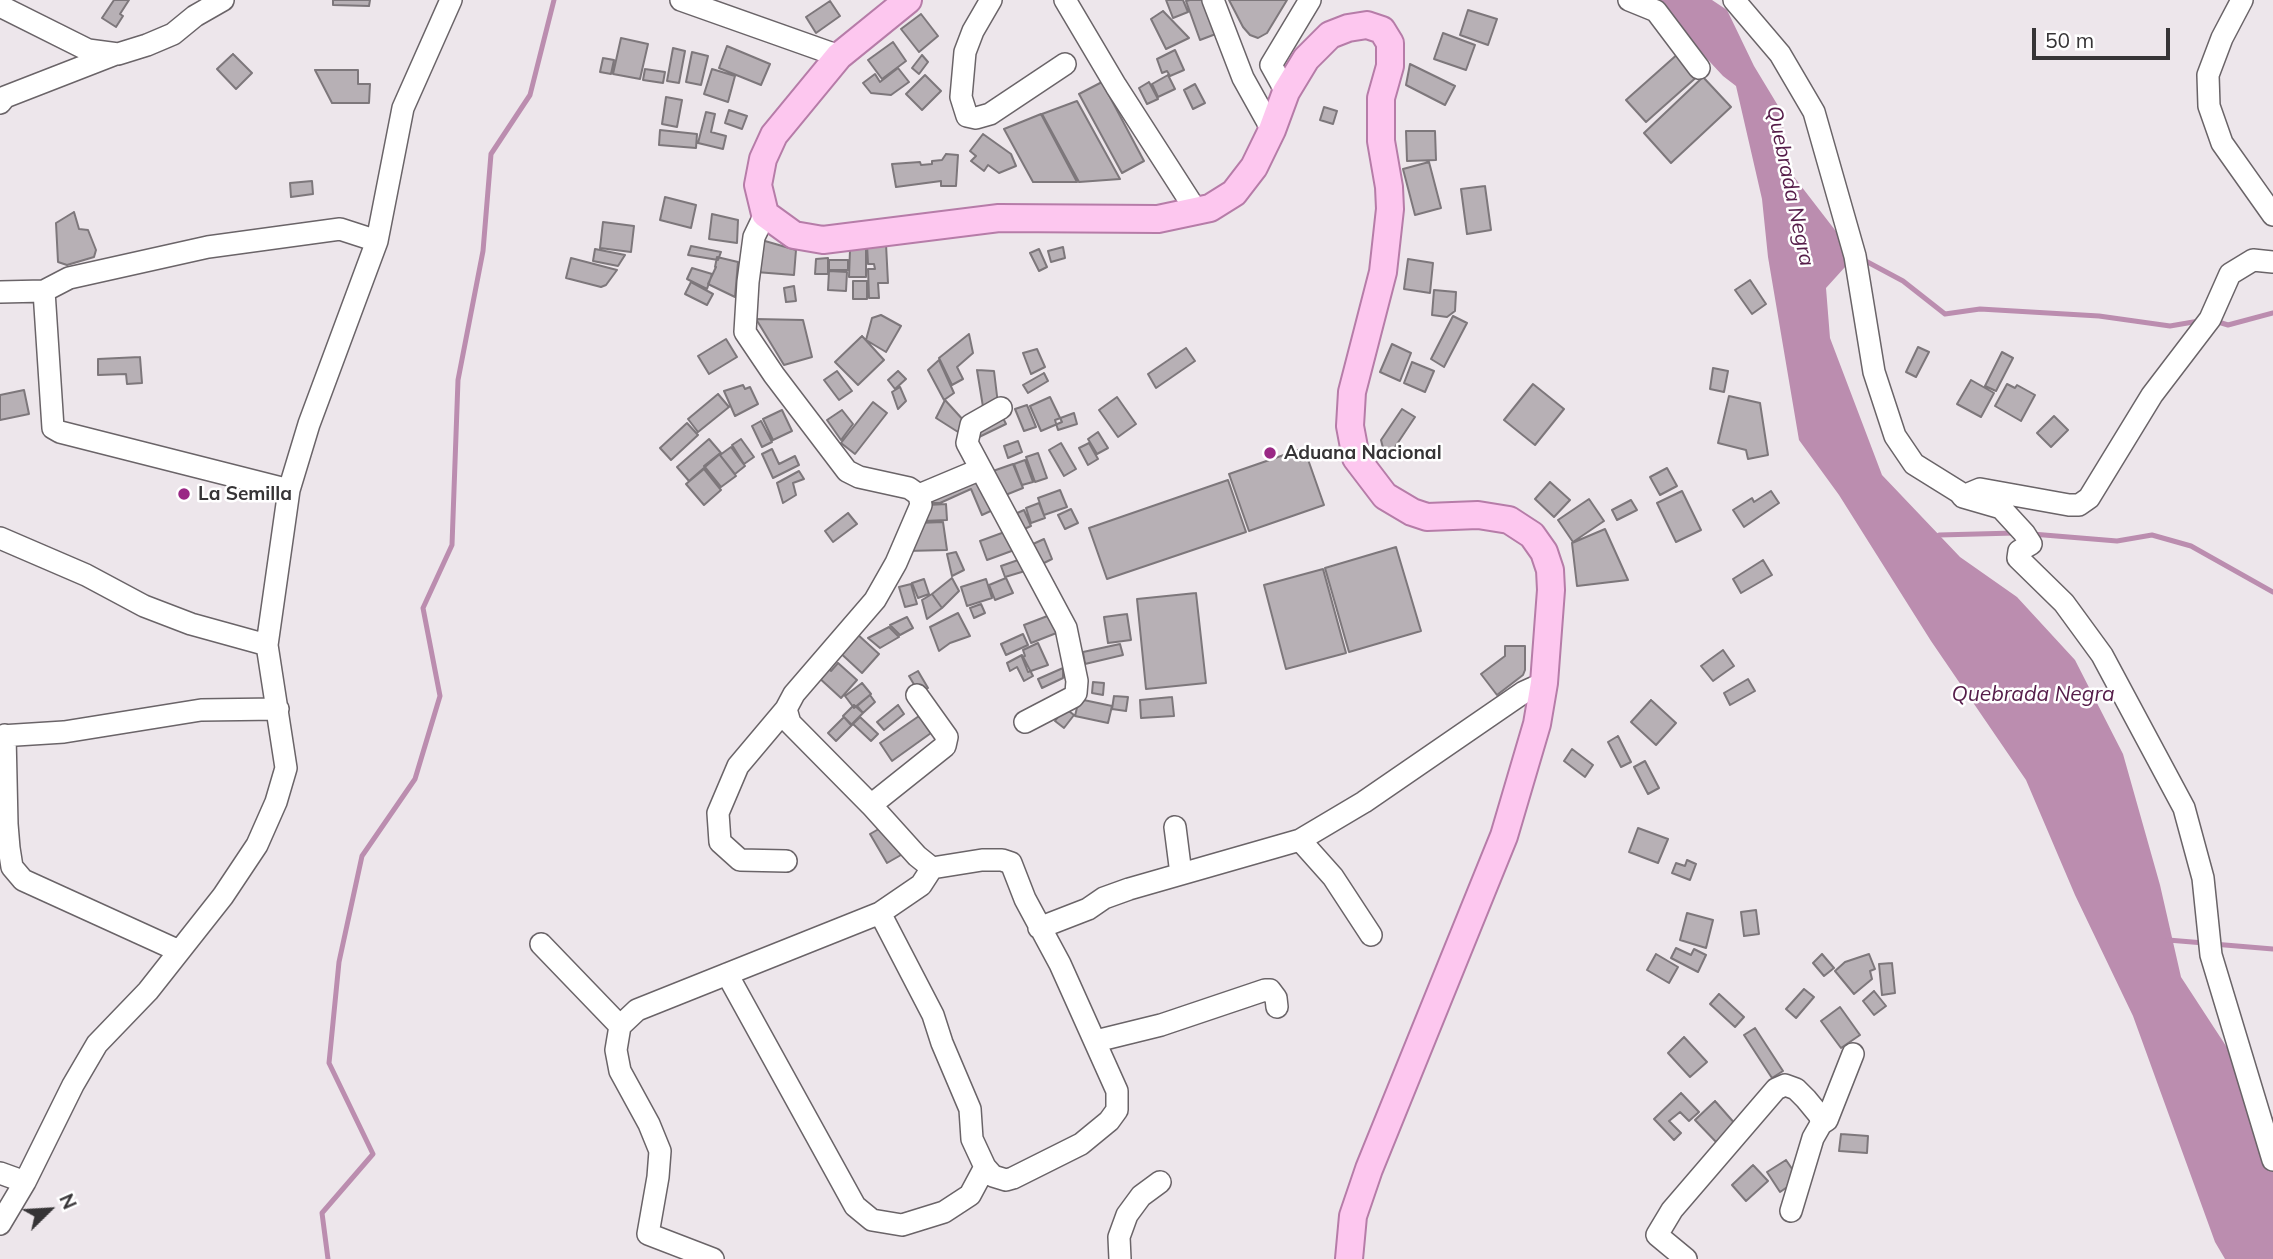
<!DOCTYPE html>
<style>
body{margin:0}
#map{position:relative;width:2273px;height:1259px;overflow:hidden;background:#ede6eb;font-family:Mulish,sans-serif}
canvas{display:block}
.north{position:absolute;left:14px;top:1175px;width:70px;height:70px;-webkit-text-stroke:5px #fff;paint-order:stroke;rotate:66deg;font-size:19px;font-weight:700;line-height:28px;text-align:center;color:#363436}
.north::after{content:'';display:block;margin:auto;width:24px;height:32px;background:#363436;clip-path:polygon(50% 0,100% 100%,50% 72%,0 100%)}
.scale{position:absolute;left:2032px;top:28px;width:138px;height:32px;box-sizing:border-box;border:4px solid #363436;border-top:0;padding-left:9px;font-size:21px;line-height:24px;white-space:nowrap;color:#363436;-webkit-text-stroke:5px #fff;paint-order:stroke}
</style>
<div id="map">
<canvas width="2273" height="1259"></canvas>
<div class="north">N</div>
<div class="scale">50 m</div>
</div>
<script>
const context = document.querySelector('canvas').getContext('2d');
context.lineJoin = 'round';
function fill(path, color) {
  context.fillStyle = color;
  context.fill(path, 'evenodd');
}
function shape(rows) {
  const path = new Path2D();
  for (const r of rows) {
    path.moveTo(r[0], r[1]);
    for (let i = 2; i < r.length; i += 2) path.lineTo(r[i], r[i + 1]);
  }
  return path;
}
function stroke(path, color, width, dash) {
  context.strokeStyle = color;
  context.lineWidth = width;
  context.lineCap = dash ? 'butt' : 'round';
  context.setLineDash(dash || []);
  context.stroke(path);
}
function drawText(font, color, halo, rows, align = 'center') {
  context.font = font + ' Mulish,sans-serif';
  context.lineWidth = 5;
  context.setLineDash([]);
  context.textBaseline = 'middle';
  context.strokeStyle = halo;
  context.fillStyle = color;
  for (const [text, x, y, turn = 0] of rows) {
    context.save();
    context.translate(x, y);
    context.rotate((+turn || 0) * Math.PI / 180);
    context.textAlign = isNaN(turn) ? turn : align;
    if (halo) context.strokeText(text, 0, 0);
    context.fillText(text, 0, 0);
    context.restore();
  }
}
const water = shape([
 [1647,0,1712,0,1727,10,1754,66,1780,109,1791,173,1855,256,1826,288,1830,338,1882,475,1960,557,2017,597,2075,660,2123,754,2160,885,2181,977,2273,1118,2273,1259,2225,1259,2215,1242,2133,1016,2075,895,2026,780,1931,641,1839,495,1799,440,1768,257,1762,199,1736,86,1723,76,1658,6]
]);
const stream = shape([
 [1860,258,1903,281,1945,314,1980,309,2099,316,2170,326,2199,321],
 [2215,321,2228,325,2273,313],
 [2032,534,2117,541,2152,535,2191,546,2273,592],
 [1939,535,2015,533],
 [2168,940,2204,943],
 [2213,944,2273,949],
 [328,1259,322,1213,373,1154,329,1063,339,962,362,856,415,779,440,696,423,608,452,545,458,380,483,251,491,154,530,95,554,0]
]);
const building = shape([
 [114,0,129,0,120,14,123,16,116,27,102,18,114,0],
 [333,0,370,0,369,6,333,5,333,0],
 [1166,0,1183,0,1188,12,1173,18,1166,0],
 [1190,0,1209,0,1221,32,1200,40,1186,1,1190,0],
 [1229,0,1287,0,1267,33,1258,38,1250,35,1243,27,1229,0],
 [830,1,840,16,816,33,806,17,830,1],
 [1468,10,1497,19,1488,45,1460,35,1468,10],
 [1163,11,1189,38,1166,49,1151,19,1163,11],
 [921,14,938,36,919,52,901,29,921,14],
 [1443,33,1475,45,1466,70,1434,59,1443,33],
 [621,38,648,44,640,79,613,74,621,38],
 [893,42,906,61,882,79,868,60,893,42],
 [727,46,770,64,761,85,719,68,727,46],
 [673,48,685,51,679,83,667,81,673,48],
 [1175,50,1184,70,1170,76,1167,71,1162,73,1157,59,1175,50],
 [692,52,708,56,701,85,686,82,692,52],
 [1680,52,1700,74,1646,122,1626,100,1680,52],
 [233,54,252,73,236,89,217,69,233,54],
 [922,55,928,62,919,74,912,68,922,55],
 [603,58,614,60,611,74,600,72,603,58],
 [1410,64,1455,86,1445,105,1406,85,1410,64],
 [898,68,909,82,891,95,871,93,863,83,875,74,880,82,898,68],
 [645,69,665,72,663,83,643,80,645,69],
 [712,69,735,76,728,102,704,94,712,69],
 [315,70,358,70,358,84,370,84,369,103,332,103,315,70],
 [925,75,941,91,922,110,906,94,925,75],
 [1168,75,1175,89,1158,97,1152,84,1168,75],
 [1703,77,1731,107,1671,163,1644,133,1703,77],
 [1102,82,1144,161,1122,173,1079,94,1102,82],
 [1149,82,1158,99,1147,104,1139,88,1149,82],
 [1195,84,1205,103,1193,109,1184,90,1195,84],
 [666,97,682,100,677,127,662,124,666,97],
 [1077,101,1120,179,1079,182,1042,114,1077,101],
 [1324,107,1337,111,1333,124,1320,120,1324,107],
 [729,110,747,116,742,129,725,123,729,110],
 [706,112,715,114,711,132,726,136,723,149,698,143,706,112],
 [1041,114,1077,182,1033,182,1004,129,1041,114],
 [660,130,697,134,696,148,659,145,660,130],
 [1406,131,1435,131,1436,160,1407,161,1406,131],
 [983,134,1011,154,1016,166,999,173,988,165,984,171,971,161,976,156,970,151,983,134],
 [946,154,958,155,956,186,941,186,941,181,896,187,892,164,920,162,921,165,932,164,932,161,942,160,946,154],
 [1429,162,1441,208,1415,215,1403,169,1429,162],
 [312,181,313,194,291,197,290,183,312,181],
 [1485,186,1491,230,1467,234,1461,189,1485,186],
 [665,197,696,205,691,228,660,220,665,197],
 [74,212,79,229,88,230,96,250,94,257,67,265,58,262,56,223,74,212],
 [712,214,738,220,737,243,709,239,712,214],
 [603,222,634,226,631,252,600,248,603,222],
 [760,241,765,241,796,250,794,275,756,272,760,241],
 [867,244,886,244,888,283,878,283,879,298,869,298,868,269,875,269,874,264,868,264,867,244],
 [691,246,721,252,718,260,688,255,691,246],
 [866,247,866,277,849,277,850,250,866,247],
 [1063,247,1065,258,1051,262,1048,251,1063,247],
 [595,249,625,255,618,266,593,261,595,249],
 [1039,249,1047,267,1039,271,1030,253,1039,249],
 [717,257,738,262,735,297,708,284,716,267,715,267,717,257],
 [571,258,617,270,606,285,601,287,566,278,571,258],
 [828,258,828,274,815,274,816,259,828,258],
 [1408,259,1433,263,1430,293,1404,289,1408,259],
 [829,260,848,260,848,270,829,270,829,260],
 [692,268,712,274,707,289,687,279,692,268],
 [829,271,847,272,846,291,828,290,829,271],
 [1750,280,1766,304,1752,314,1735,290,1750,280],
 [853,281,867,281,867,299,853,299,853,281],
 [691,282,713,294,707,305,685,294,691,282],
 [794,286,796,301,786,302,784,288,794,286],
 [1434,290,1456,292,1455,311,1447,317,1432,315,1434,290],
 [881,315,901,326,886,352,866,340,872,318,881,315],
 [1453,316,1467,323,1444,367,1431,359,1453,316],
 [756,319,803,320,812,357,784,365,756,319],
 [969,334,973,353,957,367,963,379,952,385,939,358,969,334],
 [862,336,884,360,858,385,835,362,862,336],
 [726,339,737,357,709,374,698,356,726,339],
 [1392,344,1411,353,1400,381,1380,372,1392,344],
 [1918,347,1929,352,1916,377,1906,372,1918,347],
 [1186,348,1195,361,1156,388,1148,374,1186,348],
 [1037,349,1045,367,1031,374,1023,353,1037,349],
 [2002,352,2013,358,1996,391,1985,386,2002,352],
 [140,357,142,383,127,384,126,374,98,375,98,359,140,357],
 [939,360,954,393,944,400,928,370,939,360],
 [1412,362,1434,371,1425,392,1404,383,1412,362],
 [1713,368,1728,371,1724,392,1710,389,1713,368],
 [977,370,994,371,998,404,984,413,977,370],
 [837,371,852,391,839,400,824,380,837,371],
 [898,371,906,379,895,389,888,380,898,371],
 [1044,373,1048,381,1028,393,1023,385,1044,373],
 [1971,380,1994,393,1981,417,1957,404,1971,380],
 [1533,384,1564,409,1535,445,1504,420,1533,384],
 [2007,384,2015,388,2017,385,2035,395,2021,421,1995,406,2007,384],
 [743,385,745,389,750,387,758,404,735,416,724,391,743,385],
 [900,387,906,401,898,409,892,392,900,387],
 [24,390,29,414,0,420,0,395,24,390],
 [718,394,729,407,698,432,688,419,718,394],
 [1729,396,1760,403,1768,455,1748,459,1746,450,1718,443,1729,396],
 [1050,397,1062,422,1041,431,1030,406,1050,397],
 [1117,397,1136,424,1118,437,1099,410,1117,397],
 [945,400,965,422,958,432,936,418,945,400],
 [873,402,887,413,855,454,841,443,873,402],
 [1027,405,1036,427,1024,431,1015,409,1027,405],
 [1402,409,1415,417,1389,456,1383,448,1381,440,1402,409],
 [782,410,792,431,773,440,763,419,782,410],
 [842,410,853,424,841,440,827,420,842,410],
 [1074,413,1077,424,1058,430,1055,420,1074,413],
 [1001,414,1006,424,977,438,977,425,1001,414],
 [2054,416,2068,430,2051,447,2037,433,2054,416],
 [761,421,772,442,762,447,752,426,761,421],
 [687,423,698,435,671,460,660,448,687,423],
 [1098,432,1108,448,1097,454,1088,439,1098,432],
 [709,439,721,453,689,481,677,467,709,439],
 [741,439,754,457,744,464,732,445,741,439],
 [1018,441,1022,452,1008,458,1004,446,1018,441],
 [1061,443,1076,469,1064,476,1049,450,1061,443],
 [1089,443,1098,459,1088,465,1079,448,1089,443],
 [731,447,745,466,735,474,720,455,731,447],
 [1304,448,1324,505,1249,531,1229,474,1304,448],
 [772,449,779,464,795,456,799,465,773,478,762,454,772,449],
 [1038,453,1047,478,1035,482,1026,457,1038,453],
 [719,454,736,476,721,487,704,466,719,454],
 [1025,460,1033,482,1022,485,1014,464,1025,460],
 [1013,464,1023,488,1003,496,993,471,1013,464],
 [1667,468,1677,486,1660,495,1650,477,1667,468],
 [704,469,721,490,704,505,686,484,704,469],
 [799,471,804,479,793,483,796,495,783,503,777,483,799,471],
 [980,473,995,509,982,515,971,489,940,503,932,503,935,492,980,473],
 [1228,480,1246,532,1107,579,1089,528,1228,480],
 [1550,482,1570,500,1554,517,1535,499,1550,482],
 [1060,490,1067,507,1044,515,1038,498,1060,490],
 [1682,491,1701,530,1676,542,1657,503,1682,491],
 [1771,491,1779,503,1744,527,1733,510,1752,498,1754,502,1771,491],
 [1589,499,1604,521,1573,542,1558,520,1589,499],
 [1631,500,1637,510,1617,520,1612,510,1631,500],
 [1039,503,1045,518,1031,523,1026,508,1039,503],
 [946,504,947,520,923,521,928,505,946,504],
 [1071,509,1078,523,1065,529,1058,515,1071,509],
 [1024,510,1031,526,1022,530,1015,514,1024,510],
 [848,513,857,524,833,542,825,531,848,513],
 [943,522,947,550,906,551,918,523,943,522],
 [1605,529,1628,580,1577,586,1572,543,1605,529],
 [1010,530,1017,549,987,560,980,541,1010,530],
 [1044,539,1052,559,1042,564,1033,544,1044,539],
 [1396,547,1421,631,1349,652,1325,568,1396,547],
 [956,552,964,570,952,576,947,554,956,552],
 [1021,559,1025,571,1005,577,1001,566,1021,559],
 [1763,560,1772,575,1741,593,1733,579,1763,560],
 [1323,569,1346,653,1286,669,1264,585,1323,569],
 [952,578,959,591,942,608,932,594,952,578],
 [1006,578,1013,593,995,600,989,585,1006,578],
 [924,579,929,594,918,598,912,583,924,579],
 [986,579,992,598,967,606,961,587,986,579],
 [911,584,917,604,905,607,899,587,911,584],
 [1196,593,1206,683,1146,689,1137,599,1196,593],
 [932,594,942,608,927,619,922,600,932,594],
 [981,604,985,613,974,618,970,608,981,604],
 [958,613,970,636,950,643,939,651,930,627,958,613],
 [1127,614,1131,640,1108,643,1104,617,1127,614],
 [1050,615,1059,632,1031,643,1024,625,1050,615],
 [907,617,913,628,900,635,890,625,907,617],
 [889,627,899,637,880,648,868,638,889,627],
 [856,633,879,654,862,673,836,649,856,633],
 [1023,634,1028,645,1006,655,1001,644,1023,634],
 [1038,643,1048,665,1028,672,1022,657,1025,656,1023,650,1038,643],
 [1120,644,1123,655,1085,664,1083,652,1120,644],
 [1505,646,1525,646,1525,670,1523,675,1497,695,1481,674,1505,656,1505,646],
 [1723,650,1734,666,1713,681,1701,666,1723,650],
 [1022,655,1033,676,1024,681,1017,667,1010,671,1007,663,1022,655],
 [838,663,857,680,841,698,817,676,826,666,831,671,838,663],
 [1063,668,1063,678,1042,688,1038,679,1063,668],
 [918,671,928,688,919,693,909,676,918,671],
 [1748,679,1755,691,1730,705,1724,693,1748,679],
 [1093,682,1104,683,1103,695,1092,693,1093,682],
 [862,683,871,694,854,708,845,696,862,683],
 [870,695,875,702,863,713,857,706,870,695],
 [1114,696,1128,697,1126,711,1112,709,1114,696],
 [1172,697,1174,716,1141,718,1140,700,1172,697],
 [1079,699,1112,706,1108,723,1075,716,1079,699],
 [1651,700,1676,723,1656,745,1631,722,1651,700],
 [854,705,863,713,851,725,843,716,854,705],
 [898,705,904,714,884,730,877,722,898,705],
 [1065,708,1074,715,1064,728,1055,721,1065,708],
 [919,716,931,733,892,761,880,743,919,716],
 [844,717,852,725,836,741,828,733,844,717],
 [860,717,878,734,871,741,853,724,860,717],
 [1618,736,1631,762,1621,767,1608,742,1618,736],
 [1572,749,1593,765,1585,777,1564,761,1572,749],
 [1645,761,1659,788,1648,794,1634,767,1645,761],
 [884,826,901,855,887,863,870,834,884,826],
 [1638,828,1668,839,1658,863,1629,852,1638,828],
 [1687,860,1696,864,1690,880,1672,873,1676,863,1685,866,1687,860],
 [1756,910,1759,934,1744,936,1741,912,1756,910],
 [1687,913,1713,920,1706,948,1680,940,1687,913],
 [1676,948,1691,955,1694,949,1706,955,1698,972,1671,958,1676,948],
 [1656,954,1678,967,1669,983,1647,970,1656,954],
 [1822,954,1834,968,1824,976,1813,963,1822,954],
 [1869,954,1875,969,1870,971,1872,979,1854,994,1835,971,1845,962,1869,954],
 [1892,963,1895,993,1882,995,1879,964,1892,963],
 [1804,989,1814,997,1796,1018,1786,1009,1804,989],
 [1874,991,1886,1006,1874,1015,1863,1001,1874,991],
 [1719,994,1744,1017,1735,1027,1710,1004,1719,994],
 [1840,1007,1860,1035,1841,1048,1821,1021,1840,1007],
 [1755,1028,1783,1071,1772,1078,1744,1035,1755,1028],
 [1684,1037,1707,1062,1690,1077,1668,1053,1684,1037],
 [1681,1093,1699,1112,1689,1121,1680,1112,1669,1121,1681,1133,1674,1140,1654,1119,1681,1093],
 [1715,1101,1737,1126,1718,1144,1695,1120,1715,1101],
 [1841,1134,1868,1136,1867,1153,1839,1151,1841,1134],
 [1786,1160,1799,1179,1780,1192,1767,1172,1786,1160],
 [1753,1165,1768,1181,1746,1201,1732,1185,1753,1165]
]);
const minor = shape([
 [681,0,839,56],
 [991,0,973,31,965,52,961,97,967,116,976,118,990,114,1065,64],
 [1065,0,1116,86,1197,212],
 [1213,0,1243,78,1272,130],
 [1629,0,1656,11,1699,68],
 [1734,0,1780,54,1814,112,1855,256,1874,372,1895,436,1914,464,1959,492,1963,497,2001,508,2024,533,2031,544,2019,551,2018,558,2064,603,2102,655,2184,808,2203,878,2211,955,2273,1160],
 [2242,0,2222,38,2208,75,2209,106,2222,143,2273,215],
 [0,6,88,50,118,54,147,45,173,34,195,16,223,0],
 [1286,92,1271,65,1310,0],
 [0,103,5,97,113,55],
 [765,214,754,237,748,282,745,332,774,375,847,471,859,477,909,488,919,495,921,505,896,563,875,600,794,694,786,709,790,723,871,805,917,856,932,868,982,860,1002,860,1011,863,1025,899,1060,964,1117,1091,1117,1110,1109,1121,1081,1144,1013,1178,1006,1180,993,1176,985,1167,972,1139,970,1109,942,1043,933,1015,880,913],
 [44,291,53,428,60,432,289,490],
 [0,292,44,291,69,278,208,247,340,229,377,241],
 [1001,408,971,425,967,443,1066,628,1077,681,1076,693,1073,697,1025,722],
 [1968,494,1980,489,2069,505,2079,505,2089,498,2152,395,2210,319,2230,274,2253,260,2273,262],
 [919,495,981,469],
 [0,538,86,575,144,606,191,624,267,645],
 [5,735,7,824,9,848,12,867,23,880,179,951],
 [0,736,64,732,201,710,278,709],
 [871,805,945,746,947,737,917,695],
 [1175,827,1181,874],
 [1300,840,1333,877,1371,935],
 [786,861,740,860,720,842,718,813,738,766,786,709],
 [1039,928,1088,909,1104,898,1129,889,1300,840,1364,802,1524,692,1544,683],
 [541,944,620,1026],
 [727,974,855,1206,872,1220,902,1225,944,1212,970,1195,985,1167],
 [1096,1041,1161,1025,1265,990,1270,990,1276,998,1277,1007],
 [1821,1124,1827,1120,1853,1054],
 [0,1173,25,1182],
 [0,1224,25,1182,73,1085,97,1044,148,991,223,896,257,845,276,802,286,768,267,645,289,490,309,424,377,241,403,108,451,0],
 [713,1259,648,1234,658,1177,660,1151,649,1124,620,1071,616,1050,620,1026,637,1010,880,913,921,885,932,868],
 [1120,1259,1119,1237,1127,1215,1141,1196,1160,1182],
 [1686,1259,1657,1235,1672,1210,1776,1089,1785,1085,1796,1089,1806,1099,1820,1116,1821,1124,1813,1138,1791,1211]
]);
const major = shape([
 [908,0,839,56,774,135,763,159,758,185,765,214,794,235,823,240,999,218,1158,219,1210,208,1234,193,1254,167,1272,130,1286,92,1306,59,1330,35,1348,28,1367,25,1382,30,1390,43,1390,66,1381,98,1381,141,1389,187,1390,209,1383,272,1352,392,1350,426,1356,458,1385,496,1412,512,1427,517,1478,515,1509,520,1532,535,1544,552,1550,570,1551,590,1544,683,1537,724,1504,836,1369,1169,1353,1216,1349,1259]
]);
const markers = [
 [1270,453,7,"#9a2885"],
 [184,494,7,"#9a2885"]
];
const poiNames = [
 ["Aduana Nacional",1284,453],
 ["La Semilla",198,494]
];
const waterNames = [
 ["Quebrada Negra",1790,186,78],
 ["Quebrada Negra",2033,695]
];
fill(water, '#bb8daf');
stroke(stream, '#bb8daf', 5);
fill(building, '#b7b0b5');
stroke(building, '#7d777b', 2);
stroke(minor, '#6a6468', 24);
stroke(major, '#b67ca8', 30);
stroke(minor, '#fff', 21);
stroke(major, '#fdc7ef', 26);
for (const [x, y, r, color] of markers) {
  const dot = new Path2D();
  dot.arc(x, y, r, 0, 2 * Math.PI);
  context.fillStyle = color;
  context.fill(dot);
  stroke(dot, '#fff', 2.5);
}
drawText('bold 19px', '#363436', '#fff', poiNames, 'left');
drawText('italic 21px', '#551c49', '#fff', waterNames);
</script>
